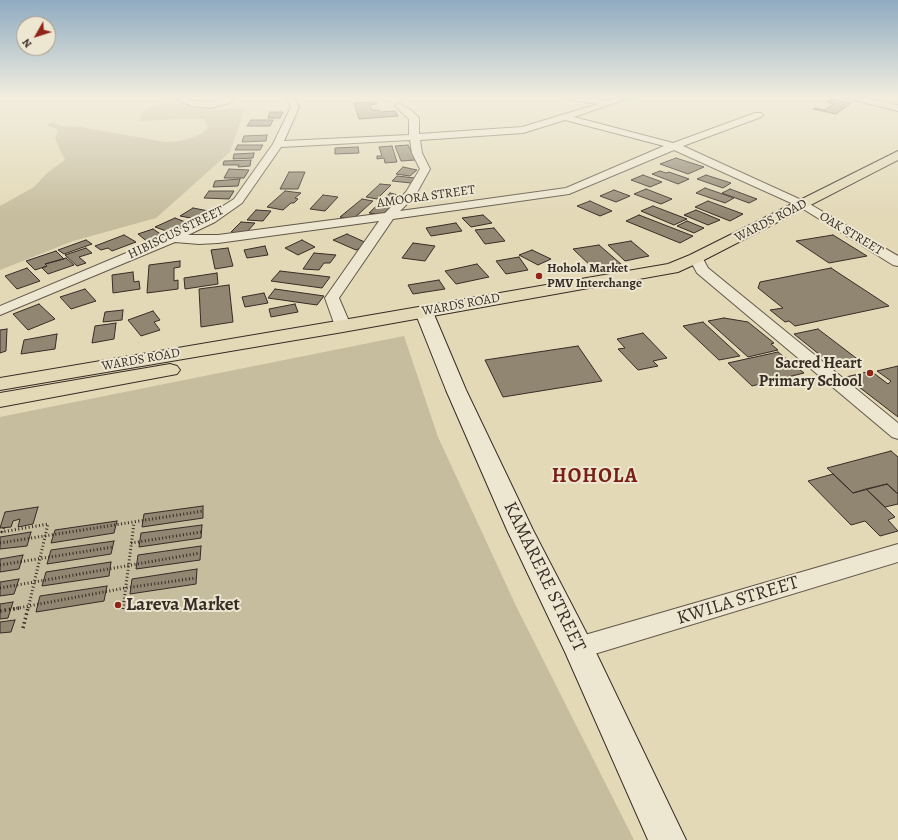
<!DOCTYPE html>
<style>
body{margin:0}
#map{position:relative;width:898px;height:840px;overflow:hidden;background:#e3d9b7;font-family:Alegreya,serif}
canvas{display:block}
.north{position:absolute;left:16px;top:16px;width:40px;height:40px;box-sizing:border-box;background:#ede6d0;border:1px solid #a59c8c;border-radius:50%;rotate:231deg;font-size:11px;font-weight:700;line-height:16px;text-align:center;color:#382c26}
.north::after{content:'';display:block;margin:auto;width:14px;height:18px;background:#8f2418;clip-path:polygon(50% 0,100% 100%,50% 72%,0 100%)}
</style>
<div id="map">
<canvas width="898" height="840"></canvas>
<div class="north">N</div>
</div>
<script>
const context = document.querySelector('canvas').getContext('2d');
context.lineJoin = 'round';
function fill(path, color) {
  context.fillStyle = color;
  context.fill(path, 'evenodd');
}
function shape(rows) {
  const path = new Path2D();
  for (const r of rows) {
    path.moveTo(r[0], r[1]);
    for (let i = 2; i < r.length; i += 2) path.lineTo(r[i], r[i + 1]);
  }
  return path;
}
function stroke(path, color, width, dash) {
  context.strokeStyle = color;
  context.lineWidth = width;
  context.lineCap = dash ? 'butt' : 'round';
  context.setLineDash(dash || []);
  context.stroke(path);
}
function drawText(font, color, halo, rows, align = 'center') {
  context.font = font + ' Alegreya,serif';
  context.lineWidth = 4;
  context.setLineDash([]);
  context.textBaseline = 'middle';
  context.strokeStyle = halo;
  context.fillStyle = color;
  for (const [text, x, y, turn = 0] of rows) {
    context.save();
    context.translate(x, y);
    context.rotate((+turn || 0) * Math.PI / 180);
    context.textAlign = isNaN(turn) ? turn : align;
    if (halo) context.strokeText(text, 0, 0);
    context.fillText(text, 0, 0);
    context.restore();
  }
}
const green = shape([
 [165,103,178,103,188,107,211,110,245,108,230,152,156,218,73,241,0,270,0,206,34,187,47,173,65,160,55,139,58,130,47,125,52,122,62,126,81,127,165,142,180,141,196,136,203,133,208,127,204,119,180,119,139,121,143,112,151,107],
 [404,336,438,437,517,608,634,840,0,840,0,417]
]);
const building = shape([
 [831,99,851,103,836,114,813,109,815,108,824,110,834,104,826,102,831,99],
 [376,102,377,104,370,105,372,110,379,110,380,112,395,111,398,116,359,119,354,103,376,102],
 [270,112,283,112,280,118,268,118,270,112],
 [251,120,273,120,270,126,247,126,251,120],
 [267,135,266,141,242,142,244,136,267,135],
 [238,145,263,145,260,150,235,150,238,145],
 [408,145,415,160,401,161,395,146,408,145],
 [392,146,397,162,385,163,384,158,377,159,377,156,382,156,379,147,392,146],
 [358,147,359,153,335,154,335,148,358,147],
 [254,153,253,158,233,159,234,154,254,153],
 [676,158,704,167,688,174,660,164,676,158],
 [251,160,250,166,238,167,239,165,223,165,224,161,251,160],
 [403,167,417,170,410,176,396,174,403,167],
 [229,169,249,170,244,178,224,178,229,169],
 [660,171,666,173,669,172,689,179,678,184,652,174,660,171],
 [289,172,305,172,298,189,280,189,289,172],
 [643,175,662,182,650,187,631,180,643,175],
 [706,175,731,183,723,188,697,179,706,175],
 [397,176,415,178,411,183,392,181,397,176],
 [240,179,238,186,213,187,215,181,240,179],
 [380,184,391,185,377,199,366,197,380,184],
 [705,188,734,198,725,203,696,193,705,188],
 [646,189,672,199,661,204,634,194,646,189],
 [730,189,757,199,749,203,722,193,730,189],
 [614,190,630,196,616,202,600,196,614,190],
 [209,191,234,191,229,199,204,198,209,191],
 [285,191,301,193,295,198,298,199,294,203,291,203,283,210,267,207,285,191],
 [390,193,402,196,382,215,369,213,390,193],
 [323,195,338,197,325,211,310,209,323,195],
 [362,199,373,201,352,220,340,217,362,199],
 [590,201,612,211,600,216,577,206,590,201],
 [708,201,743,214,730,221,695,207,708,201],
 [653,206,687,219,674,225,641,211,653,206],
 [193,208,214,212,201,220,180,216,193,208],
 [256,210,271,211,263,221,247,220,256,210],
 [696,210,720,220,708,225,684,215,696,210],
 [483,215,492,223,471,227,462,218,483,215],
 [639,215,693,236,680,243,626,221,639,215],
 [175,218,188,223,169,232,155,227,175,218],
 [687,221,704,228,694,233,677,226,687,221],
 [241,222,255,223,245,234,231,232,241,222],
 [456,223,462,231,431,236,426,228,456,223],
 [494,228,505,241,485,244,475,230,494,228],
 [153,229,165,237,149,243,138,234,153,229],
 [347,234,369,244,356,250,333,240,347,234],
 [124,235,136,242,112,251,108,248,101,250,95,246,124,235],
 [833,235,867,256,829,263,796,241,833,235],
 [86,240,92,244,64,254,58,250,86,240],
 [302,240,315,247,298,255,285,248,302,240],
 [631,241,649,256,625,261,608,245,631,241],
 [413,243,435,246,425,261,402,258,413,243],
 [599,245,621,264,594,269,573,249,599,245],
 [265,246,268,255,247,258,244,250,265,246],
 [86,248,92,253,79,257,86,263,77,266,65,255,86,248],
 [228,248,233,266,215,269,211,250,228,248],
 [532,250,551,259,538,265,519,255,532,250],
 [56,251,64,259,45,264,47,266,35,270,26,261,56,251],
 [314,253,336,255,330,263,324,263,319,270,303,269,314,253],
 [519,257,528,270,506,274,496,261,519,257],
 [66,258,74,265,48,274,42,268,47,266,45,264,66,258],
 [180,261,180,267,174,268,174,281,178,280,178,289,147,293,149,265,180,261],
 [477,264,489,277,456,284,445,271,477,264],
 [27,268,40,281,17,289,5,276,27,268],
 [831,268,889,306,795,326,789,321,785,322,770,310,783,308,758,288,760,282,831,268],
 [280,271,330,277,322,288,271,281,280,271],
 [133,272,134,282,139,281,140,289,113,293,112,275,133,272],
 [217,273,218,284,185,289,184,278,217,273],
 [439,280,445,289,413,294,408,285,439,280],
 [229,285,233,322,201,327,199,289,229,285],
 [85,289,96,301,71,309,60,297,85,289],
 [275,289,324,296,317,305,268,298,275,289],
 [264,293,268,303,245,307,242,297,264,293],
 [39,304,55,319,28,330,13,314,39,304],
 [295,304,298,312,271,317,269,309,295,304],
 [123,310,122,320,103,322,105,312,123,310],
 [153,311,160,320,154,322,160,330,141,336,128,320,153,311],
 [724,318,748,322,774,343,771,344,778,350,748,357,708,321,724,318],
 [703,322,740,356,719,360,683,326,703,322],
 [116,323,114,339,92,343,95,326,116,323],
 [7,329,6,351,0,353,0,330,7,329],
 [818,329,860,361,835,367,794,334,818,329],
 [643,333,667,358,653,361,658,366,638,370,618,349,625,348,617,339,643,333],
 [57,334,55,349,21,354,24,340,57,334],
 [578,346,602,381,503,397,485,360,578,346],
 [778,352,804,373,752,386,728,363,778,352],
 [898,366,898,417,846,377,871,371,888,384,891,381,877,371,898,366],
 [891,451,898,457,898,494,887,484,853,493,827,468,891,451],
 [833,474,853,493,866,489,895,517,888,520,898,531,880,536,865,521,851,525,808,481,833,474],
 [887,484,898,494,898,504,885,507,866,489,887,484],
 [203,506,203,518,142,527,144,514,203,506],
 [38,507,33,524,18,527,20,519,13,521,11,527,0,528,5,512,38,507],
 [117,521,114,533,51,543,55,530,117,521],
 [202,525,201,538,139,547,141,533,202,525],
 [31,532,27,546,0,549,0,537,31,532],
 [114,541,111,554,47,564,51,550,114,541],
 [201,546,200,560,136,569,138,555,201,546],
 [23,555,19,569,0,572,0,559,23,555],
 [111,562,109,576,42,586,46,572,111,562],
 [197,569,196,584,130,594,132,579,197,569],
 [19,579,14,594,0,596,0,582,19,579],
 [107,586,104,601,36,612,40,596,107,586],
 [13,602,8,618,0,619,0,604,13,602],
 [15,620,11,632,0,633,0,622,15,620]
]);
const pathFar1 = shape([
 [4,528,2,532,48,524,28,609],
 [0,543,203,511],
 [131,543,201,532],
 [0,565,113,547],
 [0,588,200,553],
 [13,609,125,588,196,578],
 [123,609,134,523]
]);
const path = shape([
 [0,611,19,608],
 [23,628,28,608]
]);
const street = shape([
 [173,97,185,97,195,101,211,102,225,97,235,97,229,103,211,108,191,106,173,97],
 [284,97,294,97,299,107,284,141,409,135,409,119,395,106,399,103,411,110,419,118,419,134,522,127,598,104,571,100,567,97,591,97,607,101,618,97,632,97,574,117,673,143,755,113,761,113,763,115,761,117,683,146,808,203,898,256,898,266,893,265,800,207,674,150,569,194,393,219,339,298,351,326,348,329,343,331,338,329,335,326,325,298,379,221,218,243,199,244,175,242,0,315,0,306,169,235,207,216,234,199,273,144,291,107,288,101,284,97],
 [565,120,664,146,566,188,400,211,415,196,430,169,422,153,420,140,523,133,565,120],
 [410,140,412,153,420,169,406,192,385,213,218,235,188,235,215,222,242,203,281,147,410,140],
 [841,97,860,97,898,105,898,111,841,97],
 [696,254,701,255,708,268,898,423,898,439,892,437,697,273,689,258,691,255,696,254],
 [898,544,898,562,578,659,569,656,566,648,569,640,578,637,898,544]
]);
const secondary = shape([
 [424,307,430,308,433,312,466,390,533,530,589,638,686,840,648,840,565,652,507,530,446,390,415,312,418,308,424,307]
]);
const primary = shape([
 [898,151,898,160,702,261,678,272,343,332,0,390,0,378,343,320,668,264,690,255,898,151],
 [170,364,177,366,180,370,177,374,0,407,0,393,170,364]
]);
const markers = [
 [539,276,4,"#8f2418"],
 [870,373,4,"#8f2418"],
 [118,605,4,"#8f2418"]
];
const farStreetnames = [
 ["AMOORA STREET",426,197,-8],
 ["WARDS ROAD",771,221,-27],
 ["HIBISCUS STREET",176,233,-26],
 ["OAK STREET",851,234,31],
 ["WARDS ROAD",461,305,-10],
 ["WARDS ROAD",141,360,-10]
];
const farPoinames = [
 ["Hohola Market",547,269],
 ["PMV Interchange",547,284]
];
const poiNames = [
 ["Sacred Heart",862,364],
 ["Primary School",862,382]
];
const nearStreetnames = [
 ["KAMARERE STREET",544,577,64],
 ["KWILA STREET",738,601,-17]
];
const nearPoinames = [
 ["Lareva Market",126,605]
];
const districtNames = [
 ["HOHOLA",595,477]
];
fill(green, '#c6bc9e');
fill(building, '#918671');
stroke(building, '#382c26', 1);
stroke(street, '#63574a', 2);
stroke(secondary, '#382c26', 2);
stroke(primary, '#382c26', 2);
stroke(pathFar1, '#382c26', 3, [1, 2.5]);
stroke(path, '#382c26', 3.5, [1.5, 3]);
fill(street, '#ede6d0');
fill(secondary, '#ede6d0');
fill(primary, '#e3d9b7');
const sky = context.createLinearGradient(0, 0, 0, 215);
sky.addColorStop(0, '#8fabc1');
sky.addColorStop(0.45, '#f2eedf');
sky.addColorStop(1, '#f2eedf00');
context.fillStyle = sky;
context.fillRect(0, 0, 898, 215);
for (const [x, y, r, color] of markers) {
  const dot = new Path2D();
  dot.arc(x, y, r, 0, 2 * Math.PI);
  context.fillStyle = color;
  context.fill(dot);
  stroke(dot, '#ede6d0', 1.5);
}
drawText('13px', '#382c26', '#ede6d0', farStreetnames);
drawText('bold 13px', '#382c26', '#ede6d0', farPoinames, 'left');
drawText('bold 16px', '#382c26', '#ede6d0', poiNames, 'right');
drawText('19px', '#382c26', '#ede6d0', nearStreetnames);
drawText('bold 19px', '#382c26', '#ede6d0', nearPoinames, 'left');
context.letterSpacing = '1px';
drawText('bold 20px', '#7a1f14', '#ede6d0', districtNames);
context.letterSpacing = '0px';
</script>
